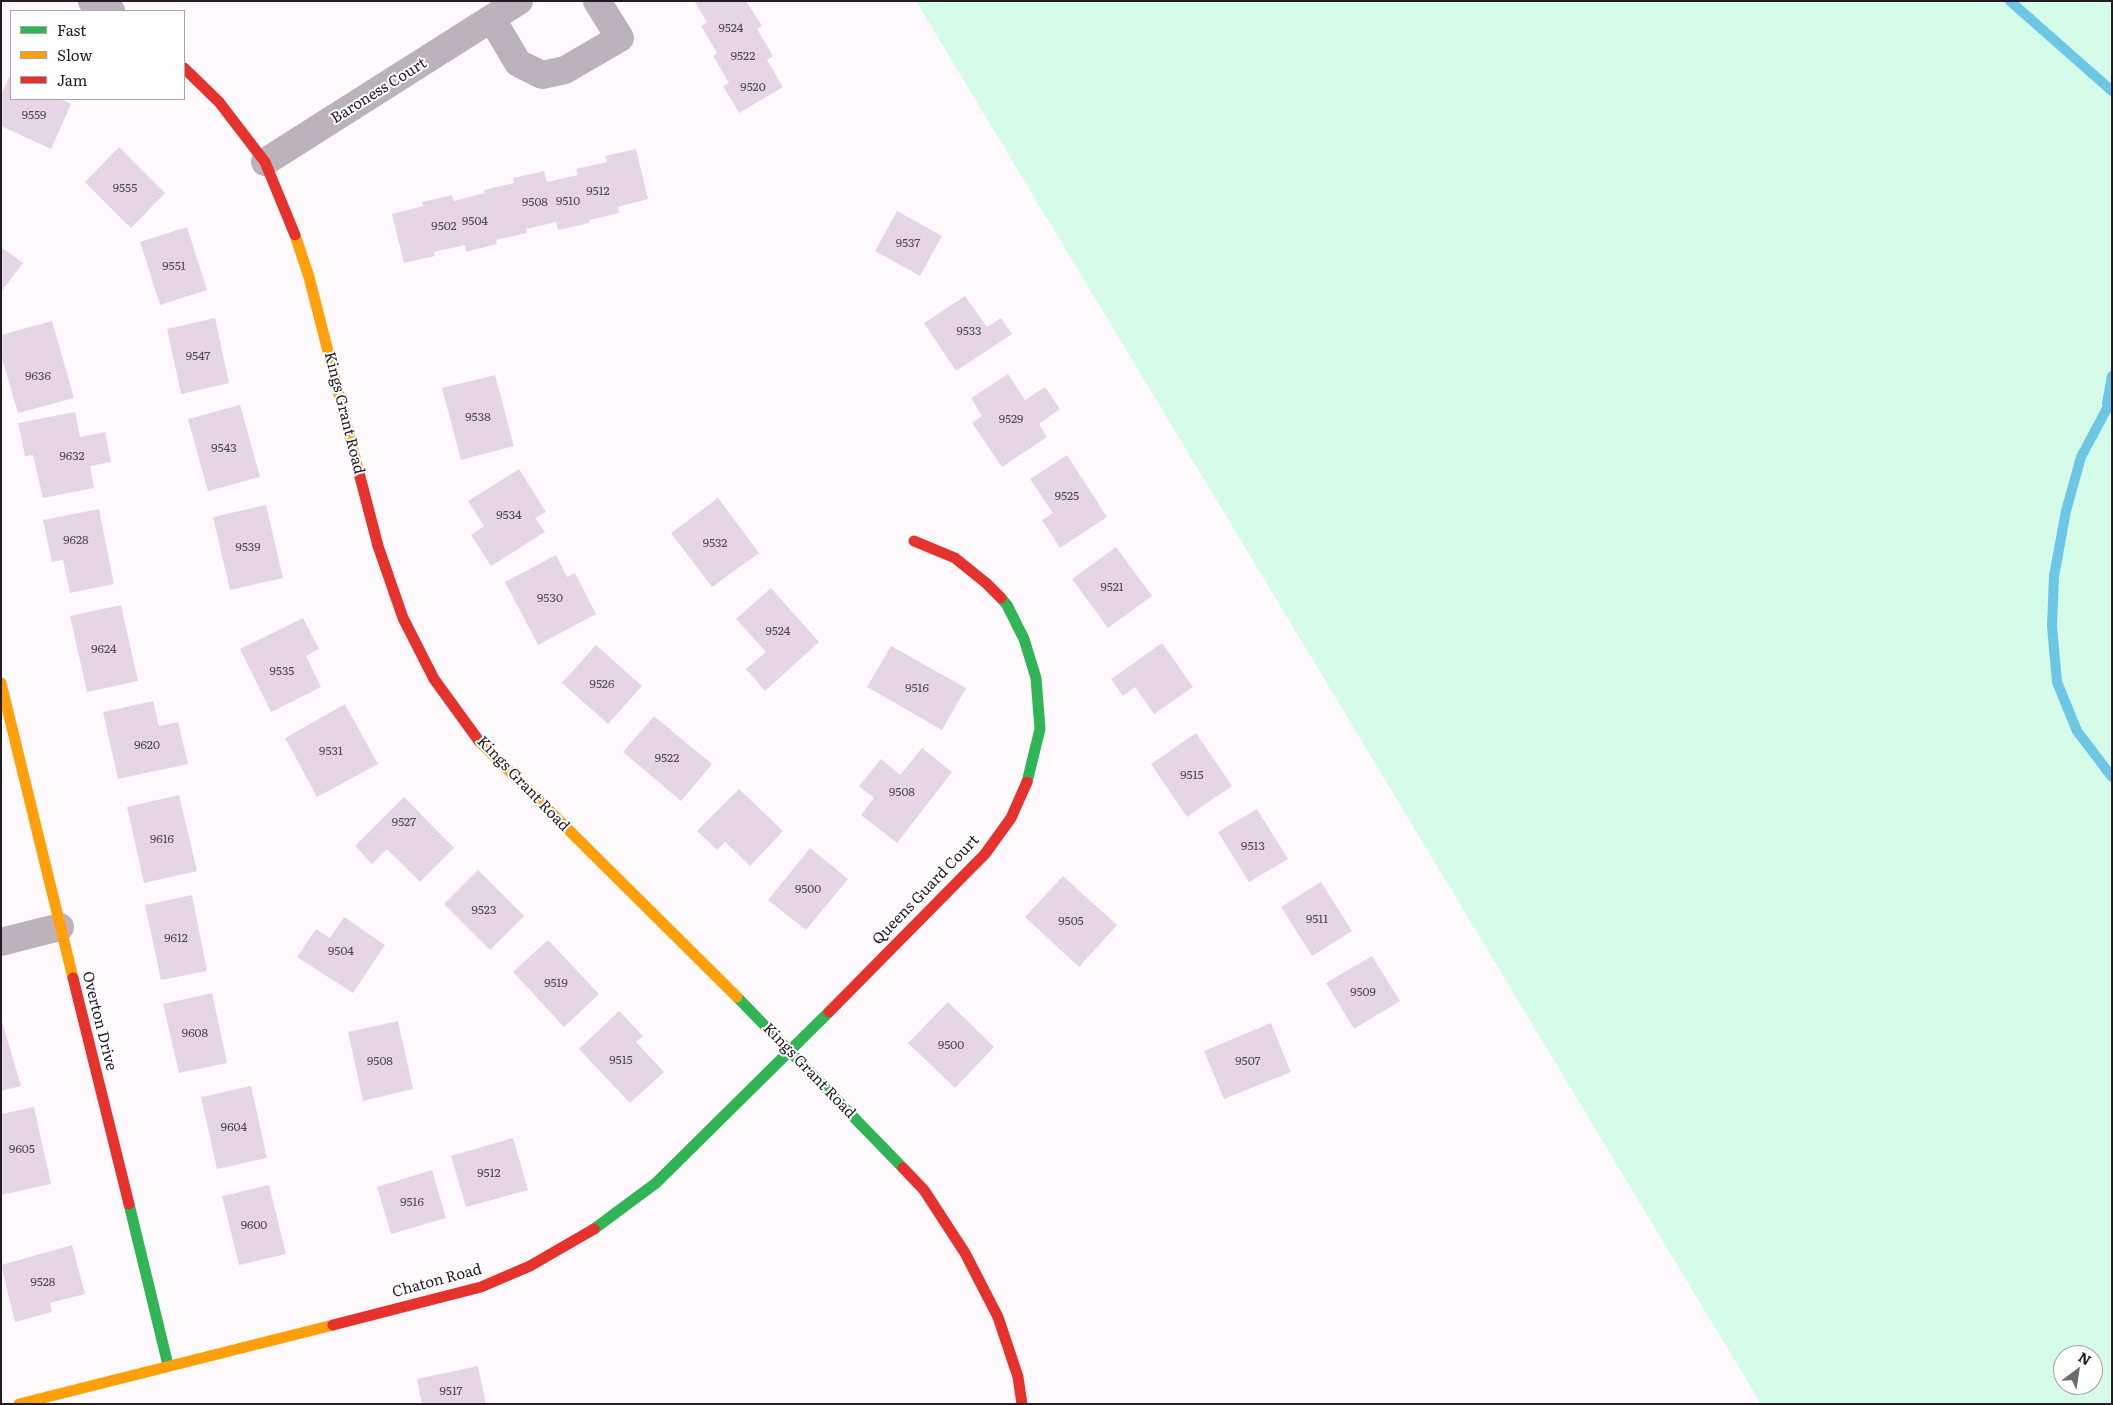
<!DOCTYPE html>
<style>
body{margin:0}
#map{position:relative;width:2113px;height:1405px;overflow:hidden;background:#fdf9fd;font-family:Literata,serif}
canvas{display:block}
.frame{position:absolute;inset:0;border:2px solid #241c24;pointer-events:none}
.legend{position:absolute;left:10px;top:10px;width:175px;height:90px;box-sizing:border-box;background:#fff;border:1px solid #a7a4a7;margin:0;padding:6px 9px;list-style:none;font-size:15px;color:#241c24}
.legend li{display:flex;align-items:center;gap:10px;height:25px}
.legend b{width:25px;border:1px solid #a7a4a7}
.north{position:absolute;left:2053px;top:1345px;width:50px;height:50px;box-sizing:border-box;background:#fff;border:1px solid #a7a4a7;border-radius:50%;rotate:31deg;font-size:14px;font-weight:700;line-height:20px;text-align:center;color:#241c24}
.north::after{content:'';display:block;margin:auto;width:18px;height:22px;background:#706970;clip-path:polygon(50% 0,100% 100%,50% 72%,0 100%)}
</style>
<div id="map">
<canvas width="2113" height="1405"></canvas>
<div class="frame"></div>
<ul class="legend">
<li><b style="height:6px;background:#30b455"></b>Fast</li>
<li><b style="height:6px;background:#ff9f0a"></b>Slow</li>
<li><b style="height:6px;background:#e5322d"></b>Jam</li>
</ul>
<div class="north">N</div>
</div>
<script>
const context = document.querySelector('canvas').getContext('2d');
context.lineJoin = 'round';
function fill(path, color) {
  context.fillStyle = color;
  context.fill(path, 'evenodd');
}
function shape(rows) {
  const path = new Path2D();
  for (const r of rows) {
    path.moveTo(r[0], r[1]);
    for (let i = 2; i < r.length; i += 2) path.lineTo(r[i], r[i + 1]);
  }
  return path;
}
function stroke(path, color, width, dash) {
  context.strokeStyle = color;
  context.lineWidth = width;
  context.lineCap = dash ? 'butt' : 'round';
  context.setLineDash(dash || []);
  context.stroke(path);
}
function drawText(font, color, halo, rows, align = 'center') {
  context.font = font + ' Literata,serif';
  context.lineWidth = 4;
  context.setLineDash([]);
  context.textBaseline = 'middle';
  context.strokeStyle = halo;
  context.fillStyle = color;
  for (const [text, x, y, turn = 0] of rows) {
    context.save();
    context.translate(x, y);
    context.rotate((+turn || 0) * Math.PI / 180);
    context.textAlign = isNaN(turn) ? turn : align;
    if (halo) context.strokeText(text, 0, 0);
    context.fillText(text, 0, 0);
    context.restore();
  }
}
const green = shape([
 [916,1,2112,1,2112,1404,1761,1404],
 [2063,1355,2093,1355,2093,1385,2063,1385]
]);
const stream = shape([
 [2010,1,2112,91],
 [2112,399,2081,457,2066,511,2054,576,2052,626,2057,682,2077,731,2112,777],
 [2107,404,2112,376]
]);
const building = shape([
 [694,1,746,1,762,26,757,29,773,56,767,60,783,87,739,113,723,86,729,83,713,56,717,53,701,26,707,22],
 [9,77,11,77,11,99,60,99,71,104,51,149,1,126,1,95],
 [119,147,165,193,131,228,85,182],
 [636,149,648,199,618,207,619,213,589,220,589,223,558,230,556,222,526,229,527,233,496,240,497,244,466,252,465,245,434,252,435,256,404,263,392,214,423,206,422,202,452,195,454,201,485,193,484,190,514,183,513,178,544,171,547,182,578,175,576,169,607,162,605,156],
 [897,211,942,236,920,276,875,251],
 [187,227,207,290,160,305,140,242],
 [1,247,23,263,1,292],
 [965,296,987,327,1001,318,1012,334,956,371,924,323],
 [215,318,229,383,181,394,167,329],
 [52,321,74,398,18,413,1,355,1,335],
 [1008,374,1025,400,1045,387,1060,409,1039,424,1047,437,1002,467,972,423,982,416,971,398],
 [495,375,514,446,461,460,442,388],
 [240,405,260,477,208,491,188,419],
 [75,412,80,437,105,432,111,462,90,466,94,488,43,498,33,455,25,456,18,423],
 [1067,455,1107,517,1060,548,1042,520,1053,513,1030,479],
 [519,469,546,512,535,518,545,532,491,566,471,535,484,526,468,501],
 [718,498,759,553,712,587,671,533],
 [266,505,283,578,230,590,213,517],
 [99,509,114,584,70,593,63,560,52,562,43,520],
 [1116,547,1152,596,1108,628,1072,579],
 [556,555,567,577,575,573,596,614,538,645,505,582],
 [771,588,819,642,765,691,746,669,766,652,736,619],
 [121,605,138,681,87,692,70,616],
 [303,618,319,649,306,656,321,687,271,712,240,649],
 [1162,643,1193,687,1154,714,1135,687,1123,696,1111,679],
 [596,645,642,686,608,724,562,683],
 [891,646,966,688,942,730,867,687],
 [153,701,159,726,178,722,188,764,118,779,103,712],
 [345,704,378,764,317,797,285,738],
 [654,716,712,764,681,801,623,752],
 [1196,733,1232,786,1187,817,1151,764],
 [922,748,952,772,897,843,861,815,874,798,859,786,881,759,900,775],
 [739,789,783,831,750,866,725,842,717,850,697,831],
 [179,795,197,871,144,883,127,807],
 [404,797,454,848,420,882,387,849,372,864,355,846],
 [1257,809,1288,859,1249,882,1218,832],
 [810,848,848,879,806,930,768,900],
 [478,870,524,916,490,950,444,904],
 [1063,876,1117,925,1079,967,1025,917],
 [1321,882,1352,931,1312,956,1281,907],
 [192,895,207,971,161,980,145,905],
 [344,917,385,945,353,993,297,957,316,929,330,938],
 [548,940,599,994,564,1027,513,972],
 [1372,956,1400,1001,1354,1029,1326,983],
 [212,993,227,1063,179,1073,163,1004],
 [948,1002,994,1047,955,1088,908,1043],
 [619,1011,643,1036,636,1042,664,1072,630,1103,579,1049],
 [1,1018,21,1086,1,1091],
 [398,1021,413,1089,363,1101,348,1032],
 [1271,1023,1291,1072,1224,1099,1204,1051],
 [251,1086,267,1158,217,1169,201,1097],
 [34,1107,51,1184,1,1195,1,1114],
 [513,1138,528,1190,466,1207,451,1156],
 [432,1170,446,1218,391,1234,377,1187],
 [269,1185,286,1254,239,1265,222,1196],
 [72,1245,85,1294,50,1303,52,1312,15,1322,1,1265],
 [478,1366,486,1404,422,1404,417,1379]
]);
const street = shape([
 [92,1,111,11],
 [492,19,518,63,542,75,565,70,620,38,597,1],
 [265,162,519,1],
 [1,942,60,927]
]);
const fast = shape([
 [1001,598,1007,605,1024,639,1036,678,1040,729,1027,782],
 [737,997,903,1168],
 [129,1204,168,1365],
 [594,1229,656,1183,829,1012]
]);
const slow = shape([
 [295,235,309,277,358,469],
 [1,683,73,978],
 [479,741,737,997],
 [19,1404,333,1325]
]);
const jam = shape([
 [184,68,219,102,265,162,295,235],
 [358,469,378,546,403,618,434,679,479,741],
 [914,541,955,558,986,583,1001,598],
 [73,978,129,1204],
 [829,1012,985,854,1011,818,1027,782],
 [903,1168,924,1190,965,1253,998,1317,1018,1377,1022,1404],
 [333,1325,481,1287,530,1266,594,1229]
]);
const numberNames = [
 ["9524",731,28],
 ["9522",743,56],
 ["9520",753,87],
 ["9559",34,115],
 ["9555",125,188],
 ["9512",598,191],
 ["9510",568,201],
 ["9508",535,202],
 ["9504",475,221],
 ["9502",444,226],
 ["9537",908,243],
 ["9551",174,266],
 ["9533",969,331],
 ["9547",198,356],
 ["9636",38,376],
 ["9538",478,417],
 ["9529",1011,419],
 ["9543",224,448],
 ["9632",72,456],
 ["9525",1067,496],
 ["9534",509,515],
 ["9628",76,540],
 ["9532",715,543],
 ["9539",248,547],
 ["9521",1112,587],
 ["9530",550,598],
 ["9524",778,631],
 ["9624",104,649],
 ["9535",282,671],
 ["9526",602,684],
 ["9516",917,688],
 ["9620",147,745],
 ["9531",331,751],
 ["9522",667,758],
 ["9515",1192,775],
 ["9508",902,792],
 ["9527",404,822],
 ["9616",162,839],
 ["9513",1253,846],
 ["9500",808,889],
 ["9523",484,910],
 ["9511",1317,919],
 ["9505",1071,921],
 ["9612",176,938],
 ["9504",341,951],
 ["9519",556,983],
 ["9509",1363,992],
 ["9608",195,1033],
 ["9500",951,1045],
 ["9515",621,1060],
 ["9508",380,1061],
 ["9507",1248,1061],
 ["9604",234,1127],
 ["9605",22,1149],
 ["9512",489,1173],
 ["9516",412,1202],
 ["9600",254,1225],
 ["9528",43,1282],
 ["9517",451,1391]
];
const streetNames = [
 ["Baroness Court",379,91,-32],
 ["Kings Grant Road",344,413,76],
 ["Kings Grant Road",523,784,46],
 ["Queens Guard Court",926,890,-46],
 ["Overton Drive",99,1021,76],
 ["Kings Grant Road",809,1071,46],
 ["Chaton Road",437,1281,-15]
];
fill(green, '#d5fbe9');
stroke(stream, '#6bc7e5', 10);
fill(building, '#e6d6e5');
stroke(street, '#bcb2bc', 28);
stroke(fast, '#30b455', 11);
stroke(slow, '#ff9f0a', 11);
stroke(jam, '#e5322d', 11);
drawText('12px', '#544a54', null, numberNames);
drawText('15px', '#241c24', '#fff', streetNames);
</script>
